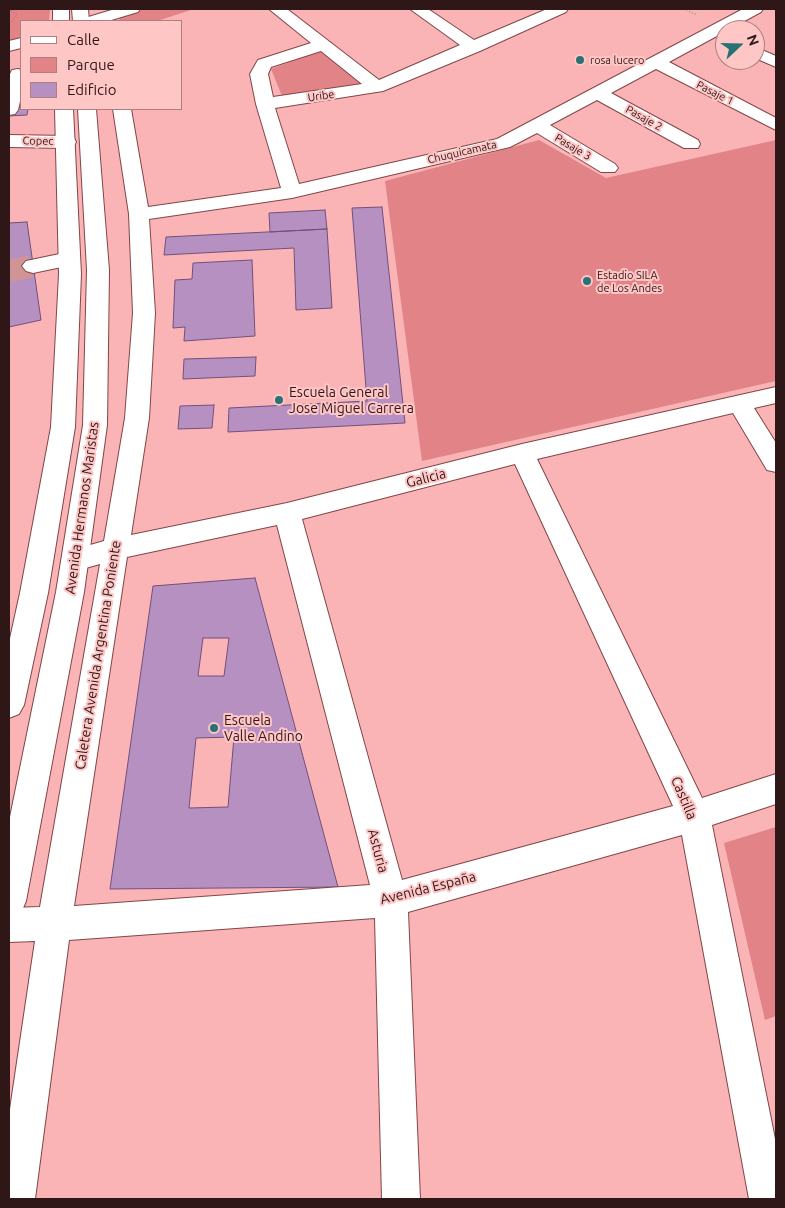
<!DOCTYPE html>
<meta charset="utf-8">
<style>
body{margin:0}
#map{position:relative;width:785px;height:1208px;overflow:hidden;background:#fab4b5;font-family:Ubuntu,sans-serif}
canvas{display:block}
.frame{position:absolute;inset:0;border:10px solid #2f1617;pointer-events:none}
.legend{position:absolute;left:20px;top:20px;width:162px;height:90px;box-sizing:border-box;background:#ffc6c6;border:1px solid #ac8080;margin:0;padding:6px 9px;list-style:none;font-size:15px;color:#2f1617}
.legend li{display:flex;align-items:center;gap:10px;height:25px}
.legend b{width:25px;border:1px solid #ac8080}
.north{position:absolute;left:715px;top:20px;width:50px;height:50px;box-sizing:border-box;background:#ffc6c6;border:1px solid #ac8080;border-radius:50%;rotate:69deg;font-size:14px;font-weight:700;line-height:20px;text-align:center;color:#2f1617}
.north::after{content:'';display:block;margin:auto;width:18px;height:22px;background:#287275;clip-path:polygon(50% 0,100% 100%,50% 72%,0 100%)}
</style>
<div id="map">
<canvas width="785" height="1208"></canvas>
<div class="frame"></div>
<ul class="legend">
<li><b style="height:6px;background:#fff"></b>Calle</li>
<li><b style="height:14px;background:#e28487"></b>Parque</li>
<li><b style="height:14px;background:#b790c2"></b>Edificio</li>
</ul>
<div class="north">N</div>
</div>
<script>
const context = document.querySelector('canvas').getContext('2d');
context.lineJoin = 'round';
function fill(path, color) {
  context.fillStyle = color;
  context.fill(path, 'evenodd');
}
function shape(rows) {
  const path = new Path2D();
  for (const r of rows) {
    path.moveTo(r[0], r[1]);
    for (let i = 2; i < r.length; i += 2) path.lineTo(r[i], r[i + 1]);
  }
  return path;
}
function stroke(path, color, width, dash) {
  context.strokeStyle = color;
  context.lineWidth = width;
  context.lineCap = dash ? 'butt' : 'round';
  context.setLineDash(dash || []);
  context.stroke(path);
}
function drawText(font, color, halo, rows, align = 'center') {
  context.font = font + ' Ubuntu,sans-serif';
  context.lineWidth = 4;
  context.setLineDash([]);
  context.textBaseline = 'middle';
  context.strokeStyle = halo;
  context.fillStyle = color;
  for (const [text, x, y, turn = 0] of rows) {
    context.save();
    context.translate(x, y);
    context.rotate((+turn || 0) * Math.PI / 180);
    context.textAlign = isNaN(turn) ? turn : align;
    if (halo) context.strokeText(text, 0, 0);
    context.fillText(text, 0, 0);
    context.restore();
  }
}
const green = shape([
 [9,9,50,9,49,21,21,21,21,38,9,42],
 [143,9,194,9,157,21,120,21,119,17],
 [320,51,364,86,282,96,271,69],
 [539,140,606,178,776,140,776,381,422,461,385,181],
 [776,827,776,1016,765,1020,724,843]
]);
const building = shape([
 [9,102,21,102,21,109,28,109,27,115,9,116,9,102],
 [382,207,405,423,228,432,229,408,367,401,352,208,382,207],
 [325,210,327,229,270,232,269,213,325,210],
 [27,222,41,320,9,327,9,223,27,222],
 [327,229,332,308,296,310,294,248,164,255,166,237,327,229],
 [252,260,255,336,184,341,185,327,173,328,175,280,192,279,193,263,252,260],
 [256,357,255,376,183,379,184,359,256,357],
 [214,405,212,428,178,429,180,406,214,405],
 [255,578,338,887,110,889,153,586,255,578],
 [203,638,229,638,224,676,198,676,203,638],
 [234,737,228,807,189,808,196,738,234,737]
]);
const minorTunnel = shape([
 [9,271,33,266]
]);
const path = shape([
 [9,9,17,15,11,23],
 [684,9,697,15]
]);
const minor = shape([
 [115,9,140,9,138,12,108,21,83,21,85,18,115,9],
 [269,9,287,9,379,80,460,45,410,9,428,9,474,40,547,9,568,9,566,12,480,51,383,91,275,108,299,184,497,139,743,9,763,9,761,12,669,62,776,118,776,130,656,69,611,93,698,140,700,144,698,148,684,148,597,100,550,125,615,164,618,168,615,172,601,172,537,133,510,147,292,198,149,219,155,313,149,418,131,535,287,503,522,444,776,387,776,403,754,408,776,443,776,472,767,470,733,413,537,459,702,798,776,774,776,804,712,825,776,1144,776,1199,749,1199,682,835,408,912,420,1199,382,1199,375,918,69,940,35,1199,9,1199,9,1116,35,941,9,942,9,908,40,907,100,564,75,571,66,568,62,560,66,552,104,541,125,418,133,313,129,214,113,109,131,109,148,207,281,188,256,104,250,74,258,60,311,43,269,9],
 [321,51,362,84,273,97,268,74,271,67,321,51],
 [515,464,673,806,402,880,302,519,515,464],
 [277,525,370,885,74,906,127,557,277,525],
 [21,38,21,48,9,51,9,41,21,38],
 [755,47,776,56,776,67,755,58,755,47],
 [18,69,21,70,21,97,18,110,15,114,9,115,9,76,12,70,18,69],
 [9,135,67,136,74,138,76,142,74,146,67,148,9,147,9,135],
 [69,252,76,254,79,259,76,264,33,273,26,271,22,266,26,261,69,252]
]);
const major = shape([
 [53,9,69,9,69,21,53,21,53,9],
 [72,9,88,9,89,21,73,21,72,9],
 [55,109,73,109,81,274,75,427,48,593,24,705,19,714,9,718,9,643,20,593,51,427,59,274,55,109],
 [78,109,96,109,109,270,107,425,84,592,26,901,21,913,9,918,9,822,56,592,83,425,87,270,78,109]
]);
const markers = [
 [580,60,5,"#287275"],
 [587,281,5,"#287275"],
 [279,400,5,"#287275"],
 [214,728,5,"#287275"]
];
const farPoinames = [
 ["rosa lucero",590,60],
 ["Estadio SILA",597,275],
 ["de Los Andes",597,288]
];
const farStreetnames = [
 ["Pasaje 1",715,93,27],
 ["Uribe",321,96,-8],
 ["Pasaje 2",644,118,29],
 ["Copec",38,141,1],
 ["Pasaje 3",573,147,31],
 ["Chuquicamata",462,152,-13]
];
const poiNames = [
 ["Escuela General",289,392],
 ["Jose Miguel Carrera",289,408],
 ["Escuela",224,720],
 ["Valle Andino",224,736]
];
const streetNames = [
 ["Galicia",426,478,-14],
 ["Avenida Hermanos Maristas",82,508,-82],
 ["Caletera Avenida Argentina Poniente",98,655,-81],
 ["Castilla",684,798,67],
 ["Asturia",378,851,75],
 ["Avenida España",428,888,-14]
];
fill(green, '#e28487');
fill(building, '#b790c2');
stroke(building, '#724f7c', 1);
stroke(minorTunnel, '#d19495', 22, [22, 11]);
stroke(minor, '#824648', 2);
stroke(major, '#824648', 2);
stroke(path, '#a06e6f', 2, [0.5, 2.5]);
fill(minor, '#fff');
fill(major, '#fff');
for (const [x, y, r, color] of markers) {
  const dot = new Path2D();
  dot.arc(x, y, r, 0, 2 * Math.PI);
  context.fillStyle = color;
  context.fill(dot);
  stroke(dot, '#ffc6c6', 2);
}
drawText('11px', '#2f1617', '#ffc6c6', farPoinames, 'left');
drawText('11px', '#2f1617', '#ffc6c6', farStreetnames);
drawText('14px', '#2f1617', '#ffc6c6', poiNames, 'left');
drawText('14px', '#2f1617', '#ffc6c6', streetNames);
</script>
